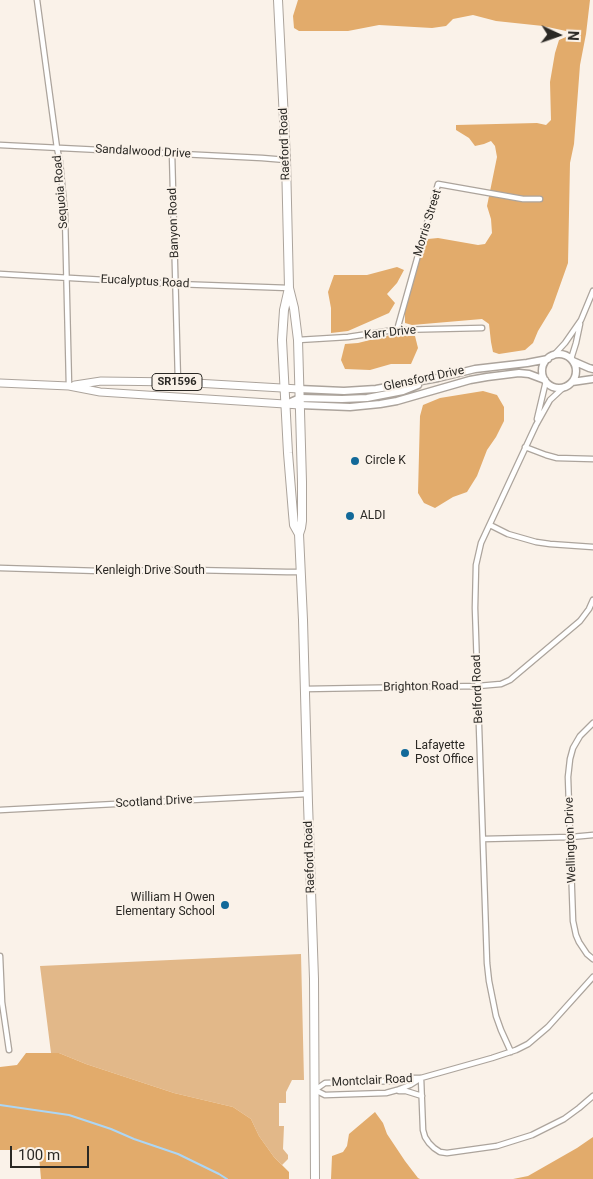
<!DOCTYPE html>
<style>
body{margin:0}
#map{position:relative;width:593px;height:1179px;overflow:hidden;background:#faf2e9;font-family:Roboto,sans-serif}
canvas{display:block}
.north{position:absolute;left:533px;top:10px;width:50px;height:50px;-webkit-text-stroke:4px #faf2e9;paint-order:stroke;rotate:93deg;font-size:14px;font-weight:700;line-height:20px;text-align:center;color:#2b2925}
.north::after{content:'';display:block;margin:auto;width:18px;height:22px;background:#2b2925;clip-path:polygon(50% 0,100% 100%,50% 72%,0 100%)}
.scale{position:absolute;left:10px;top:1146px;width:79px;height:22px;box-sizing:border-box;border:2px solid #2b2925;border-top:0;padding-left:6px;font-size:15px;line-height:18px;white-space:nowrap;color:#2b2925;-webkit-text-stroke:4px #faf2e9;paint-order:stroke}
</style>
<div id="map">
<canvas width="593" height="1179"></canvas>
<div class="north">N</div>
<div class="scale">100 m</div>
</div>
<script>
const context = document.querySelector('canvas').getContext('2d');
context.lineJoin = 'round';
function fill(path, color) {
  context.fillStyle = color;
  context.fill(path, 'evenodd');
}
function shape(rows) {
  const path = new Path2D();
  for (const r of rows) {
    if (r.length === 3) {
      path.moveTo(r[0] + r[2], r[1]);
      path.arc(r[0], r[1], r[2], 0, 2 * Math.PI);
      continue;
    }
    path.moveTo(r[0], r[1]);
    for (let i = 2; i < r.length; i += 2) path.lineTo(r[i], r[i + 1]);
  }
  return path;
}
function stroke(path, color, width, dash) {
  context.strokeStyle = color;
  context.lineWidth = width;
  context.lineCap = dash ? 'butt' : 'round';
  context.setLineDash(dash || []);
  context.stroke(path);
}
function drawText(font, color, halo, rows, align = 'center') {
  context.font = font + ' Roboto,sans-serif';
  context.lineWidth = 4;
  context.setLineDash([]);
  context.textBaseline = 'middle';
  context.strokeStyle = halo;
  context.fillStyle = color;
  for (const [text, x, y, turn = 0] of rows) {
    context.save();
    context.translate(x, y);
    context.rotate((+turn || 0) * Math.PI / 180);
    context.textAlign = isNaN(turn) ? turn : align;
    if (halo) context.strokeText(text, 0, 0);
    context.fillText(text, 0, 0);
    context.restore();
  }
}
const green = shape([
 [301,954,304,1080,292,1080,286,1092,286,1103,279,1103,279,1126,284,1126,283,1149,288,1155,288,1159,282,1165,274,1157,259,1136,251,1119,233,1107,174,1093,86,1064,59,1053,51,1053,40,966]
]);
const forest = shape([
 [298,0,590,0,586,34,580,65,574,144,570,163,568,263,552,308,538,331,533,343,525,350,499,354,493,352,491,342,489,324,482,319,412,325,405,323,405,308,424,243,428,239,438,238,478,245,485,244,492,233,491,219,487,206,497,157,495,146,491,141,484,144,475,146,469,138,456,130,456,125,537,123,546,125,551,120,550,82,555,53,559,40,566,37,569,33,566,31,543,26,496,21,473,15,453,19,446,26,432,28,379,25,348,31,299,31,294,28,293,16],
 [397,267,404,270,397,283,387,294,395,303,389,313,348,331,331,333,331,308,328,292,334,275,367,275],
 [394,334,408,336,415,336,418,348,411,364,391,364,370,370,345,369,341,360,345,344,358,343],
 [483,391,497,395,504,407,504,421,496,437,487,450,477,476,467,492,453,497,435,508,424,503,418,493,420,416,423,405,440,398],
 [26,1053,59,1053,86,1064,174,1093,233,1107,251,1119,259,1136,274,1157,289,1172,289,1179,41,1179,39,1156,25,1150,0,1150,0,1067,17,1065],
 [375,1112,383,1123,387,1134,405,1161,418,1178,420,1179,331,1179,332,1156,343,1152,347,1146,349,1134],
 [593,1137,593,1179,513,1179,528,1176,577,1148]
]);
const stream = shape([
 [0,1105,69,1115,111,1129,134,1139,178,1154,219,1174,227,1179]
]);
const street = shape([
 [37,0,57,148,60,162,65,215,69,386],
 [0,145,262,158,286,160],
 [172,153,178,382],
 [0,274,176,284,289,288],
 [397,330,438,184,523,199,540,199],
 [298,340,348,337,394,330,482,328],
 [553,356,565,343,581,320,593,291],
 [571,359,576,343,580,324],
 [537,419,546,381],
 [525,447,546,455,557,458,593,459],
 [490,525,508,534,536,542,550,544,593,547],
 [0,568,100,571,192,570,287,572,301,572],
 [305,689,478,686,501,684,510,680,580,621,589,609,593,600],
 [593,723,580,736,573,748,570,759,568,777,573,921,576,935,579,942,587,954,593,959],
 [0,810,307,794],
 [483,839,571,837,593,835],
 [0,956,2,1002,9,1050],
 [511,1052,501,1030,496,1016,489,981,487,963,475,608,476,565,481,543,536,425,550,400,564,387],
 [421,1078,423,1130,425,1137,429,1143,434,1148,440,1152,447,1153,497,1146,532,1135,564,1119,579,1108,593,1096],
 [315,1090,325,1095,386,1093,397,1090,410,1085,421,1078,492,1058,516,1050,528,1044,548,1027,593,977],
 [315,1090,325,1083,395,1081,408,1078,420,1078],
 [399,1091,406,1091,422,1096]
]);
const secondary = shape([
 [559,371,17],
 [573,361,589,368,593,369],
 [572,382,593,379],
 [299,389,344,391,376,389,438,378,475,369,527,363,548,359],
 [286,404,300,398,342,399,367,398,403,391,418,385],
 [300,405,350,407,380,404,397,401,470,380,487,377,519,373,529,374,545,380]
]);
const primary = shape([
 [0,383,69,386,100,392,300,405],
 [75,385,101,381,178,382,299,389]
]);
const highway = shape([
 [278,0,286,160,289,288,294,308,298,340,302,482,302,521,301,528,299,534],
 [289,288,284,310,282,340,288,453,293,514,294,525,299,534,303,620,308,803,314,979,315,1179]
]);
const markers = [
 [355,461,5,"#126999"],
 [350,516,5,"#126999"],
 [405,753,5,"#126999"],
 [225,905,5,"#126999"]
];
const shields = [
 [177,382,50]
];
const shieldNames = [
 ["SR1596",177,382]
];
const streetNames = [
 ["Raeford Road",285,144,-92],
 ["Sandalwood Drive",143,152,3],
 ["Sequoia Road",61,192,-95],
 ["Banyon Road",174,223,-92],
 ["Morris Street",428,223,-73],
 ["Eucalyptus Road",145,282,3],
 ["Karr Drive",390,333,-6],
 ["Glensford Drive",424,379,-12],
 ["Kenleigh Drive South",150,571],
 ["Brighton Road",421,687,-1],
 ["Belford Road",478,689,-92],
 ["Scotland Drive",154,802,-3],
 ["Wellington Drive",571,840,-92],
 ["Raeford Road",310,857,-92],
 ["Montclair Road",372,1081,-3]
];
const poiNames = [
 ["Circle K",365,461],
 ["ALDI",360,516],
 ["Lafayette",415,746],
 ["Post Office",415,760],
 ["William H Owen",215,898,"right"],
 ["Elementary School",215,912,"right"]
];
fill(green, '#e2b889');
fill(forest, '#e2ab6b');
stroke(stream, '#acd6f5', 2);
stroke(street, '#aca49c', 7);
stroke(secondary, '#aca49c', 9);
stroke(primary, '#aca49c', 9);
stroke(highway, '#aca49c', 10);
stroke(street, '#fff', 4.5);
stroke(secondary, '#fff', 6);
stroke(primary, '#fff', 7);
stroke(highway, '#fff', 8);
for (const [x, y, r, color] of markers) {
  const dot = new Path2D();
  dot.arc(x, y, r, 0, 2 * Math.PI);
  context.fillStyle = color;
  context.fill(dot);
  stroke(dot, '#faf2e9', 2);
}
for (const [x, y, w] of shields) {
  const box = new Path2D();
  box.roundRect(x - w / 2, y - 8.5, w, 17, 4);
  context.fillStyle = '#faf2e9';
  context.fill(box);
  stroke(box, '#2b2925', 1);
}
drawText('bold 11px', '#2b2925', null, shieldNames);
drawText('12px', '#2b2925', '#faf2e9', streetNames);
drawText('12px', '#2b2925', '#faf2e9', poiNames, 'left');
</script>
